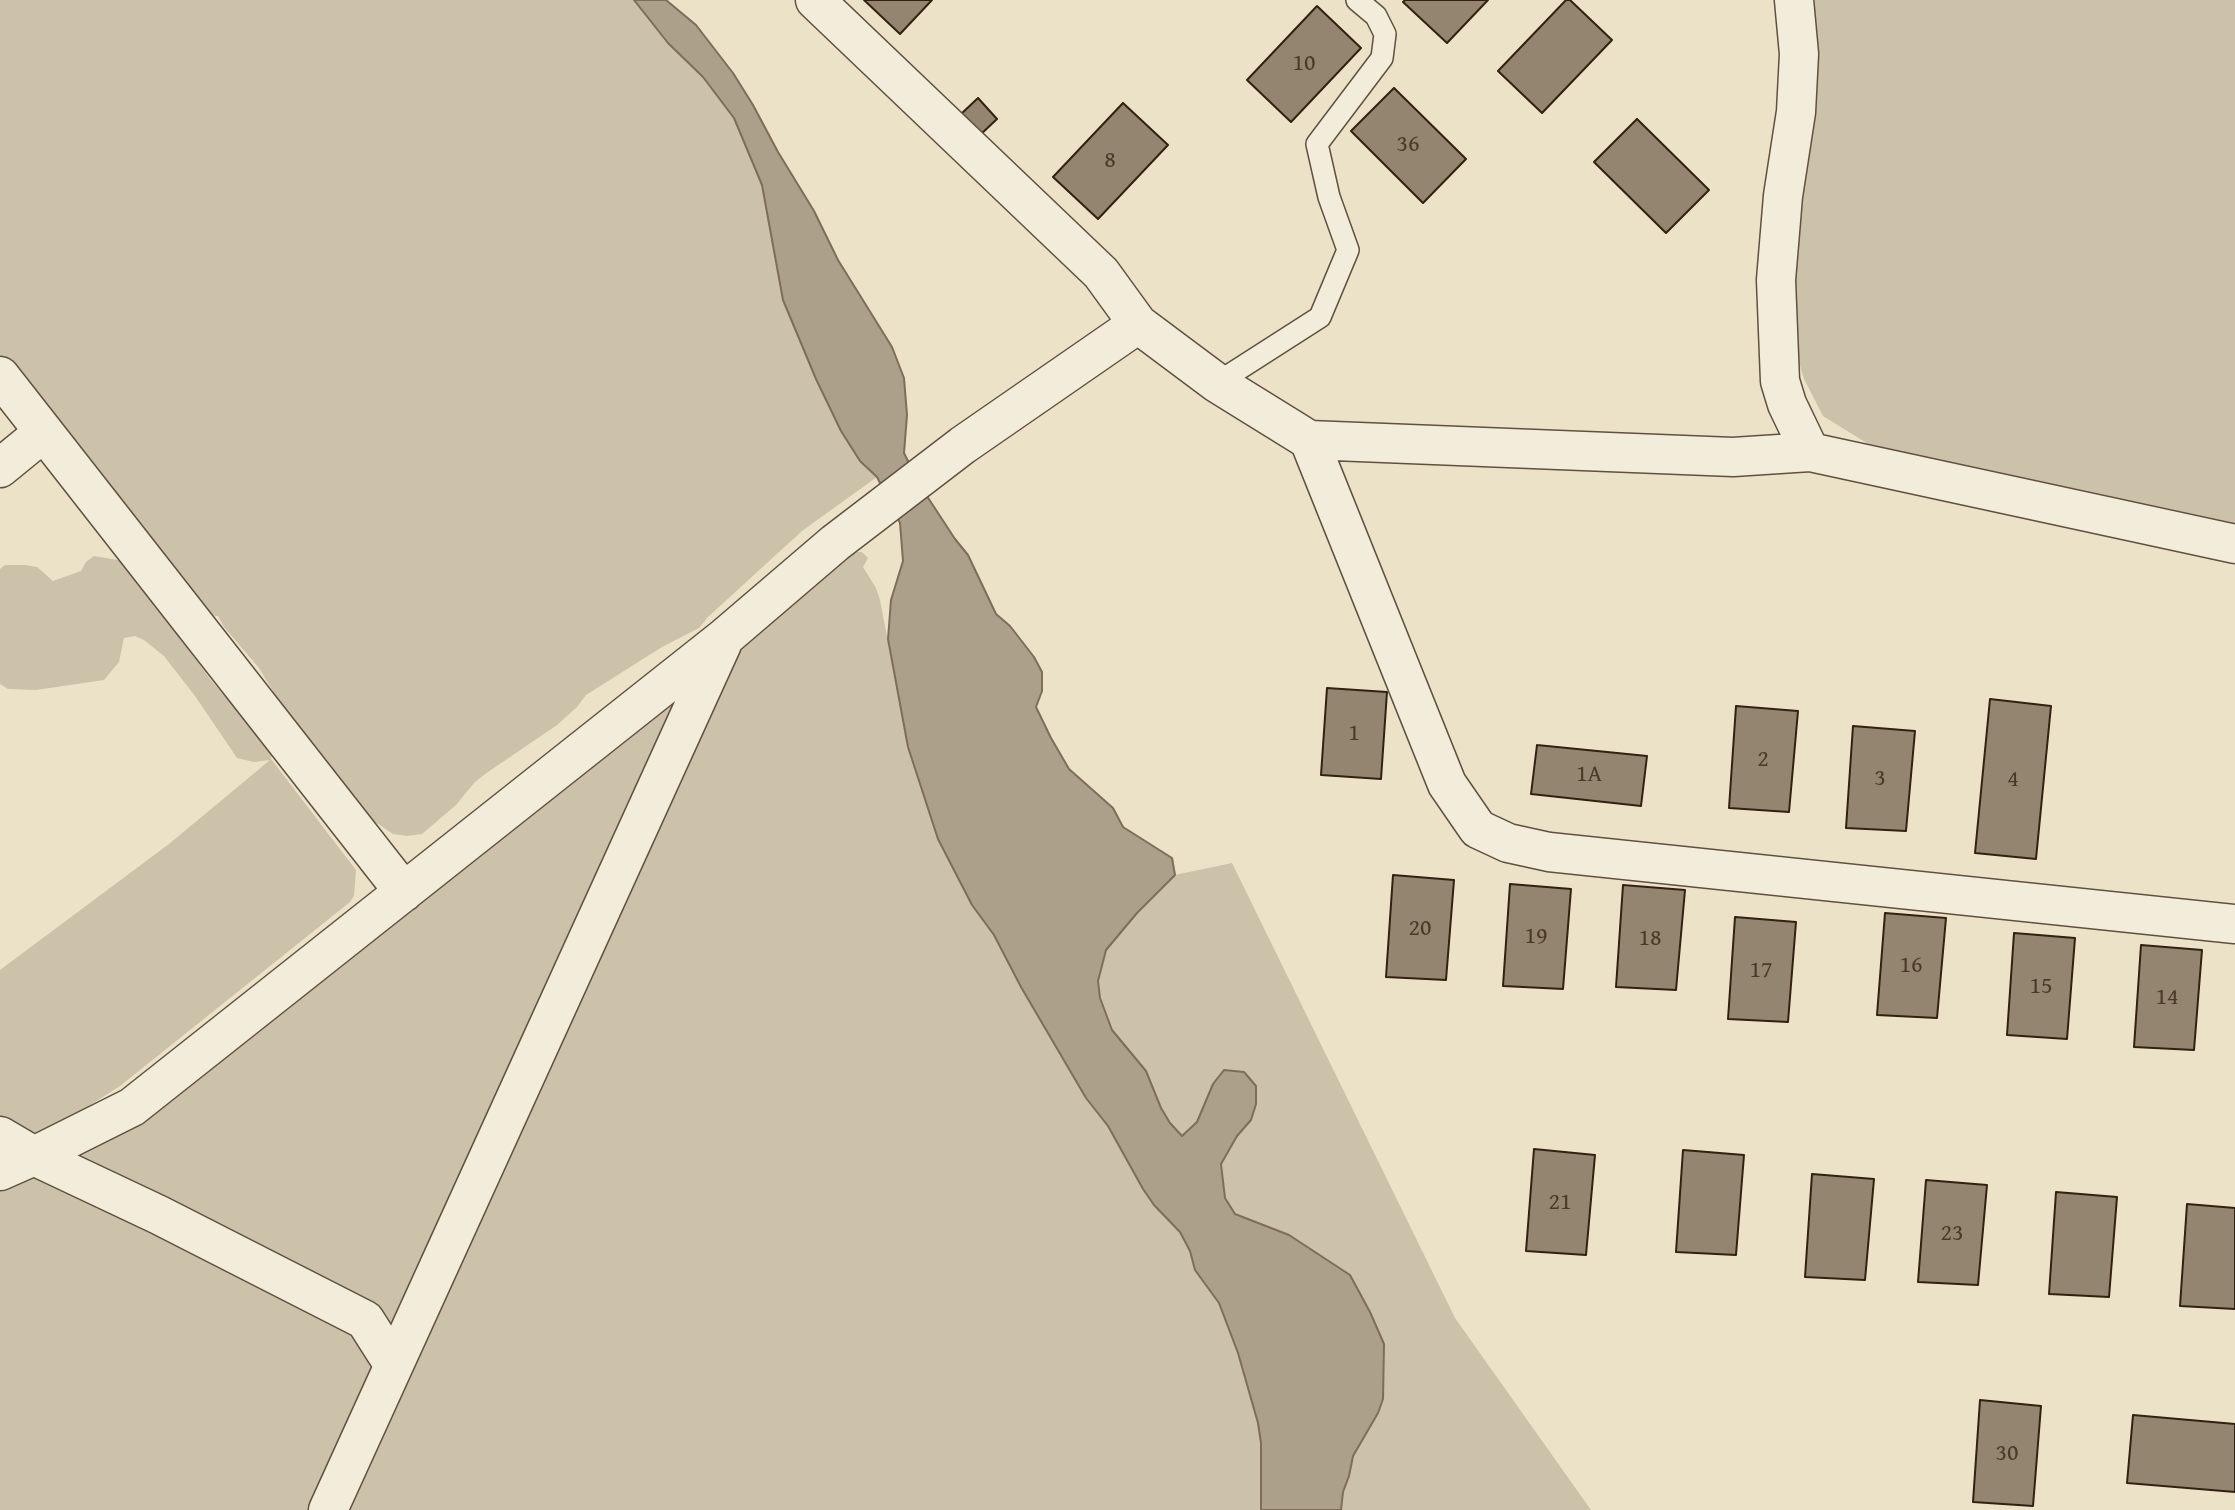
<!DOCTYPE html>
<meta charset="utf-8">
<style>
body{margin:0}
canvas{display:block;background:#ebe2c8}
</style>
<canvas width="2235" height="1510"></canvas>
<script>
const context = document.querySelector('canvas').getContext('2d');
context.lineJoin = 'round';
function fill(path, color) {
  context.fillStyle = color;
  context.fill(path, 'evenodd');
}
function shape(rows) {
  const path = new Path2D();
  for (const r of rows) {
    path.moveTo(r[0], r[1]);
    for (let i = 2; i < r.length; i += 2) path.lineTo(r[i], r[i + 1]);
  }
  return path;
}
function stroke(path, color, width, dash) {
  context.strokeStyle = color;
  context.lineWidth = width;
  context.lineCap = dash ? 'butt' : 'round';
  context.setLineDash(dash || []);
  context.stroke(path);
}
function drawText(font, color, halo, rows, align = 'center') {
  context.font = font + ' "Gentium Book Plus",serif';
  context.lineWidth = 5;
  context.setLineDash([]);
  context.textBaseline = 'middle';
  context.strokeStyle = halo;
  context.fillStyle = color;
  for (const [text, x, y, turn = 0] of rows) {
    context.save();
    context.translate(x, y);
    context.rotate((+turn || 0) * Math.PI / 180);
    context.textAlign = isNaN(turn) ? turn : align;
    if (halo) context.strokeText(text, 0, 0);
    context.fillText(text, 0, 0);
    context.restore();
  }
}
const green = shape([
 [0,0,634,0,656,28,703,77,734,118,762,185,783,300,816,379,841,431,860,461,877,477,802,531,708,617,699,628,662,647,586,695,577,707,557,725,485,774,474,783,456,805,422,834,407,836,393,834,368,817,299,734,259,668,224,627,218,616,206,615,0,359],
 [1805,0,2235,0,2235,524,1870,445,1823,416,1804,379,1791,336],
 [852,552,862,552,868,558,863,567,876,588,880,600,908,747,938,839,972,905,994,935,1021,987,1086,1098,1108,1126,1154,1205,1180,1232,1190,1251,1195,1270,1219,1303,1238,1353,1258,1423,1261,1443,1261,1510,330,1510,729,636],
 [94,556,124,561,210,679,272,751,271,759,356,870,354,896,350,902,120,1086,87,1107,31,1136,0,1127,0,970,169,844,270,760,254,762,237,758,195,696,164,656,144,640,135,636,124,638,119,662,104,680,36,690,8,689,0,684,0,569,5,565,25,565,37,567,53,581,81,571,86,562],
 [697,661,395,1341,51,1156],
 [1232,863,1455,1318,1591,1510,1341,1510,1343,1492,1349,1476,1353,1456,1378,1413,1383,1399,1384,1344,1371,1312,1350,1275,1289,1235,1235,1213,1225,1198,1221,1164,1237,1136,1251,1120,1213,1084,1197,1122,1182,1136,1170,1123,1161,1108,1146,1071,1112,1030,1100,998,1098,981,1106,950,1150,899,1175,875],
 [24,1161,359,1327,375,1364,311,1510,0,1510,0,1171]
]);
const water = shape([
 [634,0,666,0,696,25,733,73,753,105,778,152,814,211,838,260,892,347,904,378,907,415,904,453,921,487,955,539,968,555,996,614,1010,626,1034,657,1042,672,1042,691,1036,707,1051,738,1069,769,1113,808,1123,827,1172,858,1175,875,1137,913,1106,950,1098,981,1100,998,1112,1030,1146,1071,1161,1108,1170,1123,1182,1136,1197,1122,1213,1084,1224,1070,1244,1072,1256,1086,1256,1104,1251,1120,1237,1136,1221,1164,1225,1198,1235,1214,1289,1235,1350,1275,1370,1312,1384,1344,1383,1399,1378,1413,1353,1456,1349,1476,1343,1492,1341,1510,1261,1510,1261,1443,1258,1423,1238,1353,1219,1303,1195,1270,1190,1251,1180,1232,1154,1205,1143,1189,1108,1126,1086,1098,1021,987,994,935,972,905,938,839,908,747,888,639,891,600,903,561,900,523,877,477,860,461,841,431,816,379,783,300,762,185,734,118,703,77,668,43,634,0]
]);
const building = shape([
 [864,0,932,0,900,34,864,0],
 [1405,0,1488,0,1447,43,1403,2,1405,0],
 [1566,0,1570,0,1612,40,1542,113,1498,71,1566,0],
 [1317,6,1361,48,1291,122,1247,80,1317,6],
 [1394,88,1466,159,1423,203,1351,131,1394,88],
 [978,98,997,119,979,136,960,115,978,98],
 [1123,103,1168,145,1098,219,1053,177,1123,103],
 [1637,119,1709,190,1666,233,1594,162,1637,119],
 [1327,688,1387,692,1381,779,1321,775,1327,688],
 [1990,699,2051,706,2036,859,1975,853,1990,699],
 [1736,706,1798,711,1789,812,1729,808,1736,706],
 [1853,726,1915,731,1906,831,1846,828,1853,726],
 [1537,745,1647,756,1641,806,1531,794,1537,745],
 [1393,875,1454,880,1446,980,1386,977,1393,875],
 [1510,884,1571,889,1563,989,1503,986,1510,884],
 [1623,885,1685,890,1676,990,1616,987,1623,885],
 [1885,913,1946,918,1937,1018,1877,1015,1885,913],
 [1735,917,1796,922,1788,1022,1728,1019,1735,917],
 [2014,933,2075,938,2067,1039,2007,1035,2014,933],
 [2141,945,2202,950,2194,1050,2134,1047,2141,945],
 [1534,1149,1595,1155,1586,1255,1526,1251,1534,1149],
 [1683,1150,1744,1155,1736,1255,1676,1252,1683,1150],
 [1812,1174,1874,1179,1865,1280,1805,1277,1812,1174],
 [1926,1180,1987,1185,1978,1285,1918,1282,1926,1180],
 [2056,1192,2117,1197,2109,1297,2049,1294,2056,1192],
 [2187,1204,2235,1208,2235,1309,2180,1306,2187,1204],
 [1980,1400,2041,1406,2033,1506,1973,1502,1980,1400],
 [2133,1415,2235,1424,2235,1492,2127,1483,2133,1415]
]);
const service = shape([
 [1217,383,1320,317,1348,250,1329,197,1317,144,1382,58,1385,34,1376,16,1357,0]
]);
const minor = shape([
 [815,0,1101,273,1138,324,1217,383,1309,440,1733,457,1810,452,2235,544],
 [1794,0,1799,54,1796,112,1783,196,1776,280,1780,381,1787,404,1810,452],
 [0,376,404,892],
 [1309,440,1447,784,1478,829,1508,843,1549,852,2235,924],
 [0,468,44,432],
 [0,1136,34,1156,159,1215,365,1320,393,1364],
 [0,1171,34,1156,132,1107,724,638,835,543,963,445,1138,324],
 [328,1510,722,644]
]);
const numberNames = [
 ["10",1304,64],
 ["36",1408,145],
 ["8",1110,161],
 ["1",1354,734],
 ["2",1763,760],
 ["1А",1589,775],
 ["3",1880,779],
 ["4",2013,780],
 ["20",1420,929],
 ["19",1536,937],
 ["18",1650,939],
 ["16",1911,966],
 ["17",1761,971],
 ["15",2041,987],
 ["14",2167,998],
 ["21",1560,1203],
 ["23",1952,1234],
 ["30",2007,1454]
];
fill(green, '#ccc1a9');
fill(water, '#ada08a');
stroke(water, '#7d6d5a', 2);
fill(building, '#938570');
stroke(building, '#342011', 2);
stroke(service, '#62503f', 24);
stroke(minor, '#62503f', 41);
stroke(service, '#f2ecdb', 21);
stroke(minor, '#f2ecdb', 38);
drawText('24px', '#4c3929', null, numberNames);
</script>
